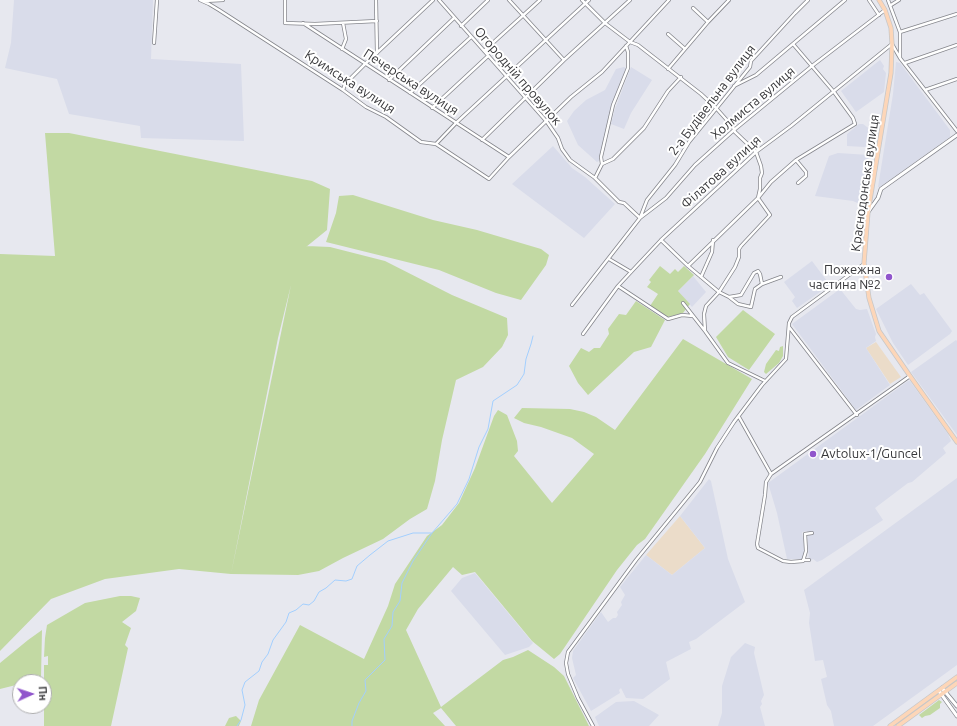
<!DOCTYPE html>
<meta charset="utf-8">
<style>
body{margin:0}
#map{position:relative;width:957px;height:726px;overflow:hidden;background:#e7e8ef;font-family:Ubuntu,sans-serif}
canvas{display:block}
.north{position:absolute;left:12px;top:674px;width:40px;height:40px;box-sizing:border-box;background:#fff;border:1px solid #afafb0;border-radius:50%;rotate:87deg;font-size:11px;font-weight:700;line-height:16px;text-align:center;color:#37373a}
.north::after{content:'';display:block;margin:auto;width:14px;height:18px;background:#9055cc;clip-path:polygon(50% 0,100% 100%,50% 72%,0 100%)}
</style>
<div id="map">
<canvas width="957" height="726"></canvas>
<div class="north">Пн</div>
</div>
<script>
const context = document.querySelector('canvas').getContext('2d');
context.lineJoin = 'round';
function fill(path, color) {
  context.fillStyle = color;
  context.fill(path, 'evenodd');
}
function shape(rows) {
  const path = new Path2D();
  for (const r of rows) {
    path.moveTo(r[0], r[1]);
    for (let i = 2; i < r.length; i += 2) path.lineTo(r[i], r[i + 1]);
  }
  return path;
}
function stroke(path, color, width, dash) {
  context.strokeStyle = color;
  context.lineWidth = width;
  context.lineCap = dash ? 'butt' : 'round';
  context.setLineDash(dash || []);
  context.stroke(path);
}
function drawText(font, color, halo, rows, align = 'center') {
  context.font = font + ' Ubuntu,sans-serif';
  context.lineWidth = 4;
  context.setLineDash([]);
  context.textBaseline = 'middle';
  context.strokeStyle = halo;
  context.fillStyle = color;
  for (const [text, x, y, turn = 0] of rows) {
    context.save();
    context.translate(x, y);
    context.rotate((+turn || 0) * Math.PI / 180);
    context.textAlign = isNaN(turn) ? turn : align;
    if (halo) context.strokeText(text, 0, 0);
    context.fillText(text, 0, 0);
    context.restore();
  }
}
const commercial = shape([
 [876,342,901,377,890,384,866,348],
 [680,516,705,548,672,575,646,555]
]);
const built = shape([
 [14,0,153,0,151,59,241,64,244,141,141,138,140,126,69,114,57,79,5,68,11,43],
 [880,60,884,66,883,69,886,73,884,92,856,112,841,91],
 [896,62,900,63,950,130,950,137,880,187,878,187,893,94],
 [624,67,626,68,611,106,599,161,597,162,578,145,567,121,574,111,586,100,605,90,616,69],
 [631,67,652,80,631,113,624,129,611,124,615,109],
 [859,124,863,124,871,130,870,143,865,147,847,146,847,134],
 [553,146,572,168,585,177,615,204,584,238,512,184],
 [838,153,869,155,862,205,853,201,815,196,829,156],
 [812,261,830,285,797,308,792,301,795,297,784,282],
 [693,276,706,292,692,307,678,291],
 [911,284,920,295,924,293,952,331,950,334,908,365,893,343,876,309],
 [840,289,856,309,860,310,867,309,876,334,875,337,876,341,866,348,890,385,856,410,792,324],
 [956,340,957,341,957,435,911,372],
 [908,381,910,381,948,434,951,441,943,448,946,453,912,482,908,483,875,508,883,520,822,560,817,562,813,559,809,562,807,531,802,532,805,552,803,559,787,559,777,513,768,483],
 [957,478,957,665,873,726,834,726,831,711,827,705,821,679,827,677,823,660,815,661,809,623,810,613,804,590],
 [709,479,711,481,728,559,745,602,696,639,689,642,691,649,666,662,670,679,643,699,626,698,621,688,619,690,620,693,591,711,573,678,576,675,572,658,573,651,601,612,608,622,613,618,616,618,618,615,617,612,622,605,621,602,625,595,620,587,646,555,672,575,705,548,680,516],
 [475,573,533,643,529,647,505,655,451,591,462,578],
 [745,643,755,647,754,653,764,695,761,701,762,704,760,707,765,726,718,726,722,713,722,686,731,657],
 [634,701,659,715,649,726,599,726,595,717,616,702]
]);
const green = shape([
 [45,133,69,133,312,181,330,189,327,230,306,247,307,246,330,247,385,261,452,295,507,318,508,335,502,347,483,367,456,380,442,440,435,481,427,509,410,519,383,539,343,558,319,571,298,575,231,574,291,285,278,338,231,574,179,569,105,579,51,599,0,651,0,254,55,256],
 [353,195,433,220,477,230,541,249,549,255,546,265,521,300,496,293,439,270,326,242,336,213,339,196],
 [864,210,866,213,863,234,861,234,857,212],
 [660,266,670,274,675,269,678,272,684,266,694,275,678,291,690,304,683,313,668,317,650,306,658,294,647,287,651,282,649,280],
 [636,301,665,320,651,347,634,352,588,395,578,383,569,366,581,348,589,352,594,348,600,348,609,334,608,329,619,314,626,315],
 [743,310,775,334,749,370,728,357,716,337],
 [683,339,752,379,705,454,645,539,637,545,617,570,560,654,554,659,532,641,475,572,462,575,453,567,418,609,406,630,441,707,503,660,513,657,528,650,554,667,564,676,589,726,456,726,441,708,433,713,445,726,251,726,259,700,300,625,364,659,388,606,395,584,427,536,442,525,459,503,475,468,494,416,498,410,507,415,517,441,518,451,514,456,552,503,594,454,572,438,541,427,524,423,514,418,522,408,570,409,584,412,596,417,615,430],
 [783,346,783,356,779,363,766,374,764,372,766,364,776,350,779,351,780,347],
 [120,596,131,596,140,598,136,611,122,622,131,628,125,645,128,648,111,726,44,726,44,665,48,665,48,656,44,657,45,638,47,625,85,603],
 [42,630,41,678,26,682,20,682,20,684,0,689,0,663,28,640],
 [939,700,942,702,940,704,940,708,930,715,925,716,922,718,919,715],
 [236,716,241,721,239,726,225,726,229,718]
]);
const stream = shape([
 [237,726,241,720,245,705,242,690,245,682,259,671,262,662,268,654,273,640,286,622,289,613,296,610,303,604,309,605,314,601,319,592,326,588,335,580,346,581,352,579,357,566,370,555,388,541,413,533,431,533],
 [352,726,352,721,359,703,366,691,365,680,385,660,384,639,392,626,393,612,400,601,402,583,413,561,432,533,457,504,469,479,479,447,488,429,493,401,517,385,524,374,526,359,531,344,533,336]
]);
const minor = shape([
 [200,0,209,4,219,10,343,90,366,107,386,117,421,142,436,144,489,179,509,157,571,97,602,72,669,0],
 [285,0,285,23,315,24,377,21],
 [376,0,377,53],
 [439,0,547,122,558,138,562,149,570,160,595,178,619,202,624,203,640,218],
 [509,0,564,60],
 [582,0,605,23,630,42,638,45,701,94,716,108,733,127,735,132,756,152,761,166,762,173,760,178,760,189,758,198,770,215,741,246,739,249,739,257,735,267,719,292,688,266,661,240],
 [869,0,879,15],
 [888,0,900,32,900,58,957,131],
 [204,1,223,0],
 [891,5,899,0],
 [693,8,708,22],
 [303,23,509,157],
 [461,26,488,0],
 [900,32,957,14],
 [668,34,684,48],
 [154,43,157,0],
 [342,49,346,39,343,23],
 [484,51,540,0],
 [905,63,957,45],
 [668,69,708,22,729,0],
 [389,80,454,18],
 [734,86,756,75,845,0],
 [343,90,345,84,365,64,433,0],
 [925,90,957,79],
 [410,93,471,37],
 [432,108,488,56],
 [482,140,564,60,630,0],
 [436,144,456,123,589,0],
 [796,160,806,172,806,176,798,183],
 [602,164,613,159,644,128,668,91,681,77],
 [595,178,602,164,601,157,613,105,628,68,628,52,626,46],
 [640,218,666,198,695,165,734,130,812,66,885,10],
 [609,259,631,272],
 [688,266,758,198,771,182,796,160,855,124,853,118,834,92,793,44],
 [701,277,712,252,713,240],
 [618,286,668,319,682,315,693,316],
 [729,297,741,295,754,273,758,271,760,274,762,284],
 [683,303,705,331,728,363,765,381],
 [572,305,640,218,647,200,675,165,689,142,750,67,751,61,795,13,808,0],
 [789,327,857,415],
 [705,331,704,314,706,306,719,292,729,297,738,304,751,307,755,289,762,284,781,277],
 [583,334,618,286,631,272,661,240,756,152,791,126,892,44,900,58],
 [739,417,771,474],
 [812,533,805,534,806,551,803,561,791,562,783,561,758,548,757,544,765,495,766,482,771,474,910,376],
 [803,560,809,560],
 [593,726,578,698,568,674,566,663,568,652,636,560,700,482,717,448,734,422,762,385,786,359,789,323,792,317,864,264]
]);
const tertiary = shape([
 [868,212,878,198,881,189,957,135],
 [942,688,957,706],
 [939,691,957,716]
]);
const primary = shape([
 [879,0,885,10,891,28,892,44,891,73,868,212,864,263,869,298,879,331,910,376,957,442],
 [890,726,957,677],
 [898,726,957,683]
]);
const markers = [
 [889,277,4,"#9055cc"],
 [813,454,4,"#9055cc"]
];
const streetNames = [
 ["Огородній провулок",518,76,49],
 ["Кримська вулиця",350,82,33],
 ["Печерська вулиця",411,82,33],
 ["2-а Будівельна вулиця",712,100,-53],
 ["Холмиста вулиця",753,103,-40],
 ["Філатова вулиця",721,172,-42],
 ["Краснодонська вулиця",865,183,-82]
];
const poiNames = [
 ["Пожежна",881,270],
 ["частина №2",881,285],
 ["Avtolux-1/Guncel",821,454,"left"]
];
fill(commercial, '#ebdcc9');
fill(built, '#d9dcea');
fill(green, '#c2d9a3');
stroke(stream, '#a3cffe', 1);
stroke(minor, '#84858b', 4);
stroke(tertiary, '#84858b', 4.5);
stroke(primary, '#c7c7c8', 5);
stroke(minor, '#fff', 2.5);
stroke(tertiary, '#fff', 3);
stroke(primary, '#fdd6b8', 3.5);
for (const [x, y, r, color] of markers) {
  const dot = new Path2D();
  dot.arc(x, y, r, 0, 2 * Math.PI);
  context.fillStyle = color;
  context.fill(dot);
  stroke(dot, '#fff', 1.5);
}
drawText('13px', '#37373a', '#fff', streetNames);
drawText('13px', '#37373a', '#fff', poiNames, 'right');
</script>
